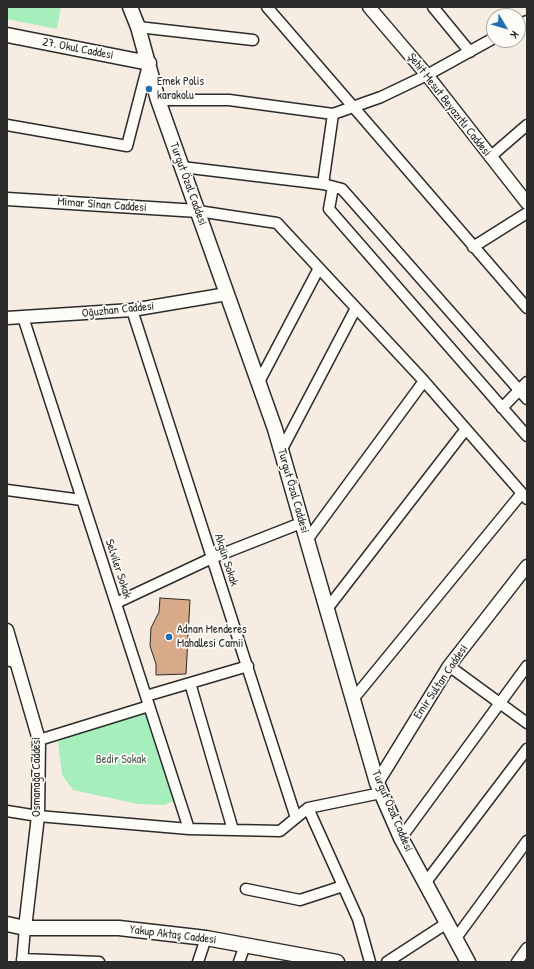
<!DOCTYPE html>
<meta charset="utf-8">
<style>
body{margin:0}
#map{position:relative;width:534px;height:969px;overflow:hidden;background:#f6ece1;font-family:"Patrick Hand",sans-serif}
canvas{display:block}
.frame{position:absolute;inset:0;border:8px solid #2b2b2b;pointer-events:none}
.north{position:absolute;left:486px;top:8px;width:40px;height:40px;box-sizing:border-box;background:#fdfcf7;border:1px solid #a9a8a5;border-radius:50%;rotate:128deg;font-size:11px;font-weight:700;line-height:16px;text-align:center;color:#2b2b2b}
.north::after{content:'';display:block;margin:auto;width:14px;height:18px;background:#1f6fb2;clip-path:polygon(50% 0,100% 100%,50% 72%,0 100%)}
</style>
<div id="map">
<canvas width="534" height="969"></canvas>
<div class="frame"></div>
<div class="north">K</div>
</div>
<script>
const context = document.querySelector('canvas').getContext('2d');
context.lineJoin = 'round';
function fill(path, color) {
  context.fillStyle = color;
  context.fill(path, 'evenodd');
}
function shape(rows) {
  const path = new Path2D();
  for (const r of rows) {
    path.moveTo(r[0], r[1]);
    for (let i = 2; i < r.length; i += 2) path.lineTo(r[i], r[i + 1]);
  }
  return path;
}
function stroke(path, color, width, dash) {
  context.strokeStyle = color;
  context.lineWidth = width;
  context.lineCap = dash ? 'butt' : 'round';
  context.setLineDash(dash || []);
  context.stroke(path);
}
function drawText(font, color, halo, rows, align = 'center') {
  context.font = font + ' "Patrick Hand",sans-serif';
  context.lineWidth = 3.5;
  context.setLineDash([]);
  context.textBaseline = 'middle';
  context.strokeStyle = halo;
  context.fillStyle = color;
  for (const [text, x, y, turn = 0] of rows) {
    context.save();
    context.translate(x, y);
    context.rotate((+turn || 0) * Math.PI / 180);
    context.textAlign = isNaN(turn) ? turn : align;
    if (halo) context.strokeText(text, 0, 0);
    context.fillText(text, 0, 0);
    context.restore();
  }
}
const green = shape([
 [7,7,61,7,57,29,7,19],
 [147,712,174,801,164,805,138,804,73,790,62,775,58,741]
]);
const building = shape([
 [160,598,190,600,186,674,156,675,156,664,150,646,151,628,159,612,160,598]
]);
const minor = shape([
 [267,7,527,308],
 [433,7,470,52],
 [518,25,527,21],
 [138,27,253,40],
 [158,100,229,100,333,114,381,97,427,75,494,38],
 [7,125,127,146,148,65],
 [490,157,527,125],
 [182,167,323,184,342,189,527,399],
 [323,184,333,114],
 [333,187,329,209,527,436],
 [198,211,277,223,424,381,527,499],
 [473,247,527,213],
 [132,310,296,818],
 [23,317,189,829],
 [259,382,319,268],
 [502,408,527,382],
 [281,451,356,308],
 [7,490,82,500],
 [307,540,424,381],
 [116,603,212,558,301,523],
 [327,609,466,429],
 [7,660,17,663],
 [449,666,527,723],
 [190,683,233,830],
 [146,696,248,666],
 [354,698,522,493],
 [39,740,149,706],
 [308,808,358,919,370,962],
 [7,811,38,816,189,829,280,831,308,808,381,793],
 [401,838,527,666],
 [426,882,527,749],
 [246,889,300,900,343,886],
 [456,938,527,841],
 [22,959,99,962],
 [22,962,25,928],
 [198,962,206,938],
 [239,962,245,945],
 [387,962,447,923],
 [517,962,527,948]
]);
const tertiary = shape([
 [369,7,427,75,527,203],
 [7,199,198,211],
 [7,318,132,310,227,294],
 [7,630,39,740,38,816,25,928],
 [377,783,449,666,527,566]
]);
const secondary = shape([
 [130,7,138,27,158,100,275,429,377,783,401,838,468,962],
 [7,35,149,63],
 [7,924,25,928,119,928,206,938,337,962]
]);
const markers = [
 [149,89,4,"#1f6fb2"],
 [169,637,4,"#1f6fb2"]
];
const streetNames = [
 ["27. Okul Caddesi",78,49,11],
 ["Şehit Mesut Beyazıtlı Caddesi",449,105,52],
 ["Turgut Özal Caddesi",188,184,70],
 ["Mimar Sinan Caddesi",102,205,4],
 ["Oğuzhan Caddesi",118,310,-6],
 ["Turgut Özal Caddesi",293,491,74],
 ["Akgün Sokak",226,560,72],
 ["Selviler Sokak",118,569,72],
 ["Emir Sultan Caddesi",441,682,-56],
 ["Osmanağa Caddesi",37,777,-90],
 ["Turgut Özal Caddesi",392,811,67],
 ["Yakup Aktaş Caddesi",173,935,7]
];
const poiNames = [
 ["Emek Polis",157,82],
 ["karakolu",157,96],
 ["Adnan Menderes",177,630],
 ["Mahallesi Camii",177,644]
];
const parkNames = [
 ["Bedir Sokak",121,760]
];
fill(green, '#a6efbd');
fill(building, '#d9aa8a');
stroke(building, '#2b2b2b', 1);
stroke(minor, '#2b2b2b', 13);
stroke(tertiary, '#2b2b2b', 15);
stroke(secondary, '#2b2b2b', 17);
stroke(minor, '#fdfcf7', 10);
stroke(tertiary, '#fdfcf7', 12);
stroke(secondary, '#fdfcf7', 14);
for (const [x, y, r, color] of markers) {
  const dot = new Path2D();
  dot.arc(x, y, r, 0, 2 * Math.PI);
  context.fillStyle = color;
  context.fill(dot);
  stroke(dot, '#fdfcf7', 1.5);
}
drawText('12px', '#2b2b2b', '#fdfcf7', streetNames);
drawText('12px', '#2b2b2b', '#fdfcf7', poiNames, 'left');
drawText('12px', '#4a5c50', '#fdfcf7', parkNames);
</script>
